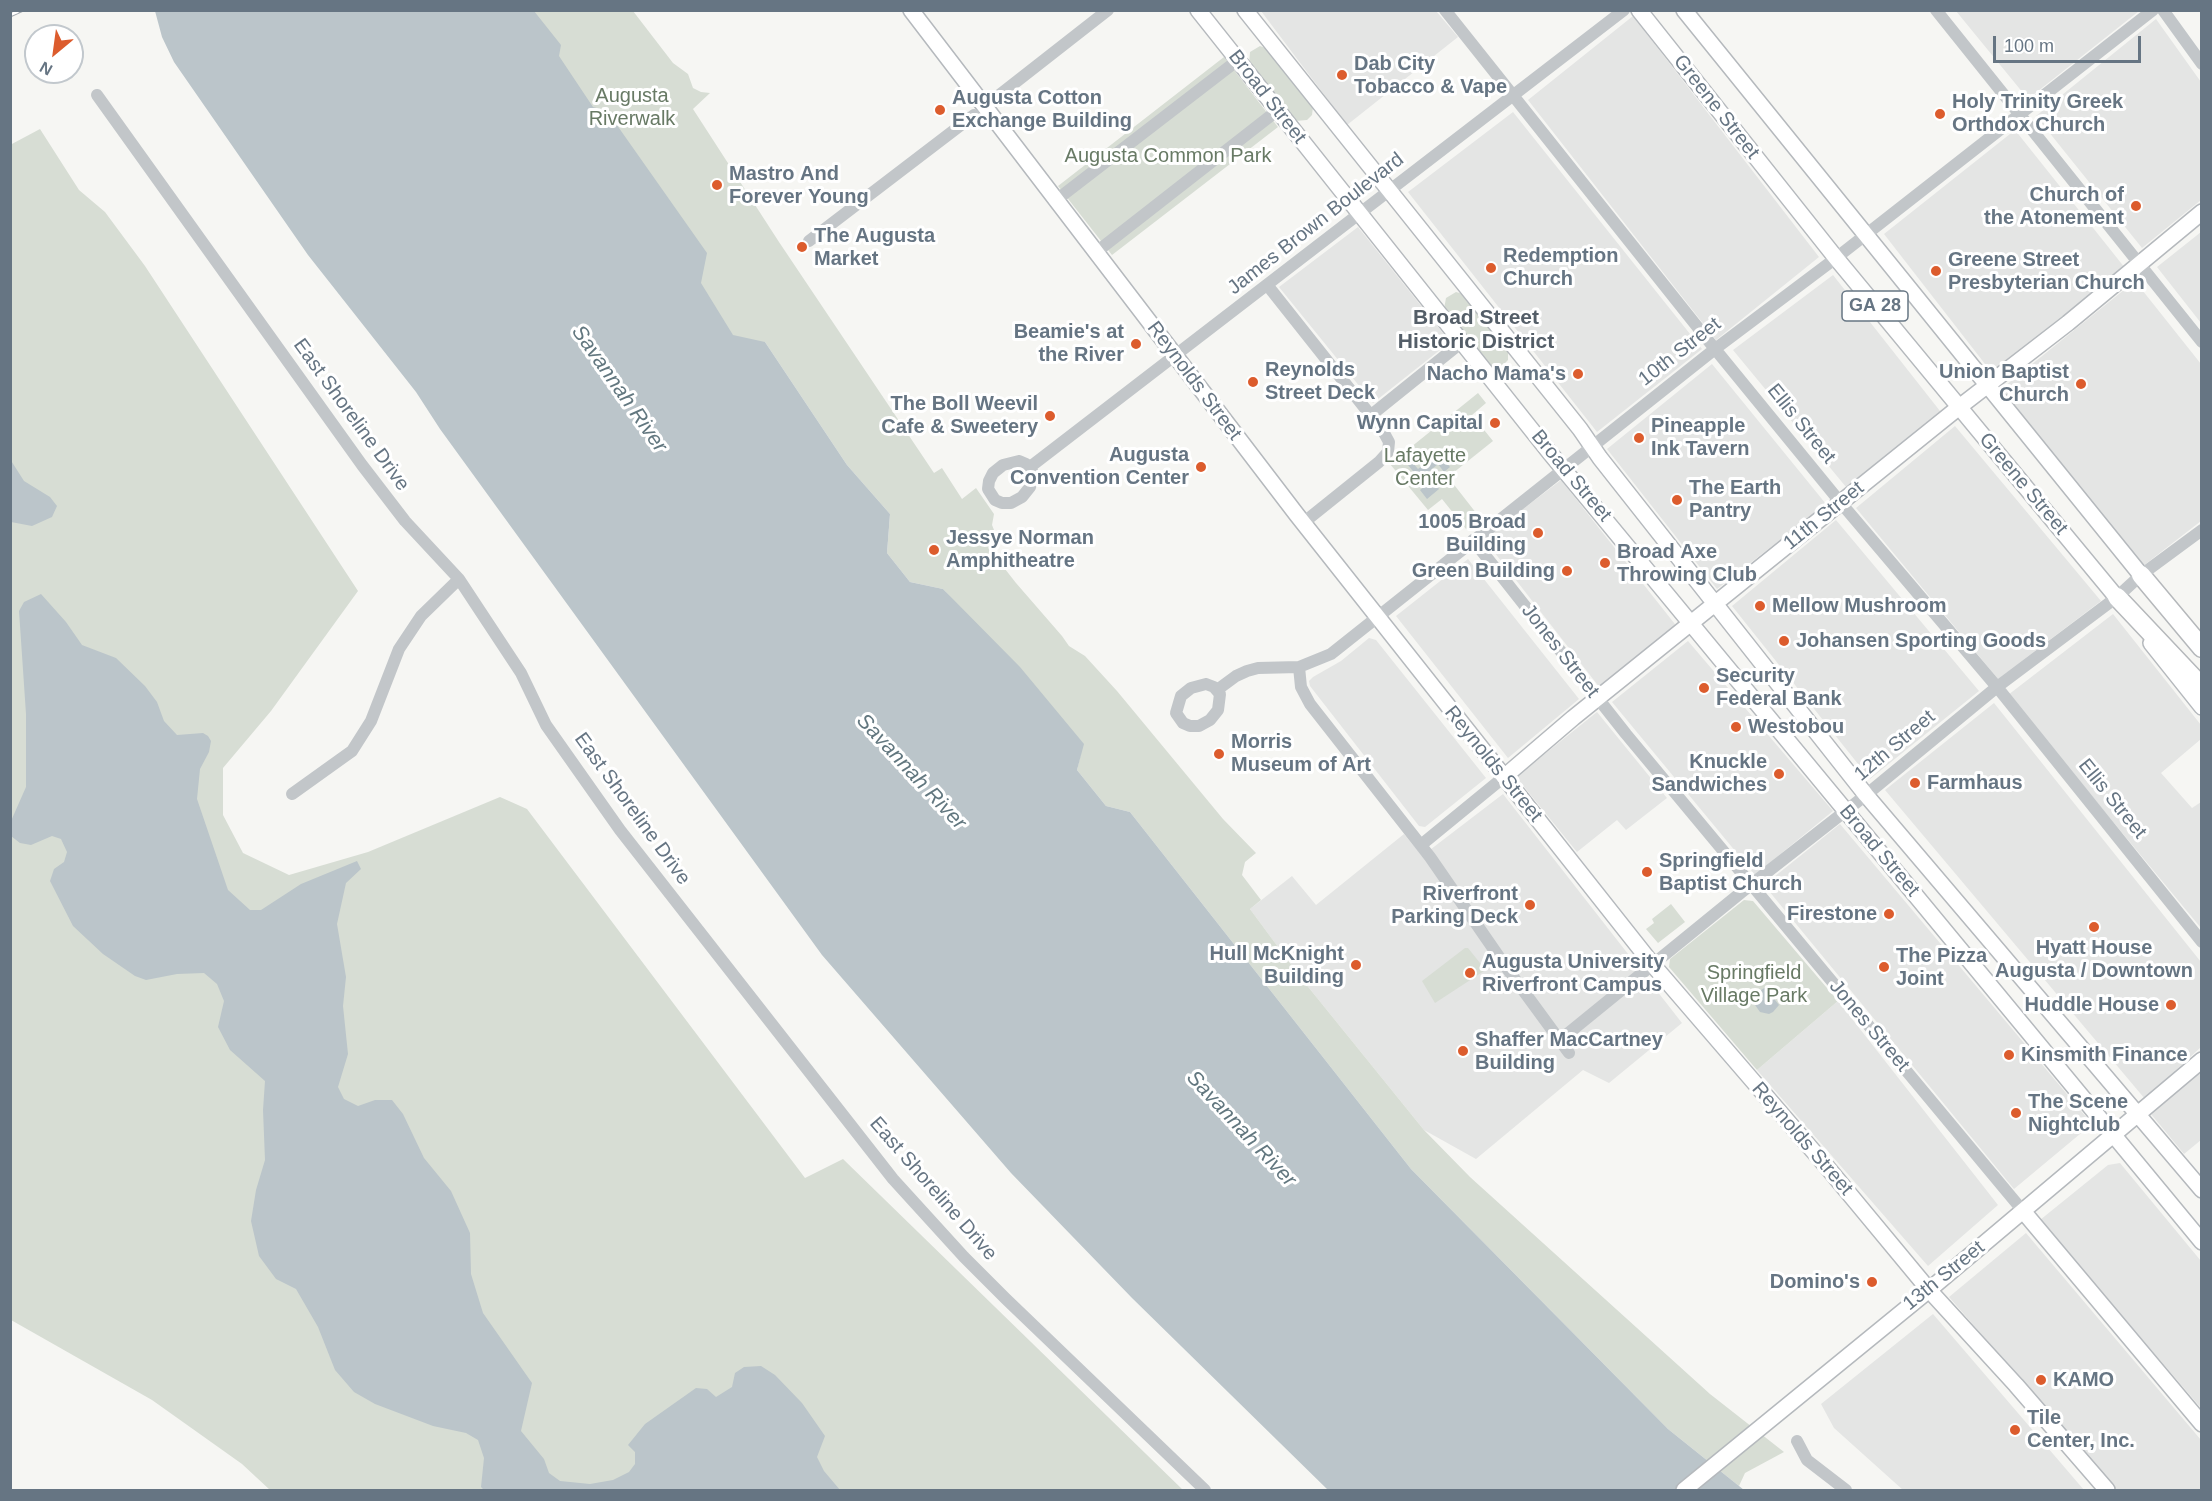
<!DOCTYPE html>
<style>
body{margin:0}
#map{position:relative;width:2212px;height:1501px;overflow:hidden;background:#f6f6f3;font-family:Arial,sans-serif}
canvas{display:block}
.frame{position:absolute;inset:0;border:12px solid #667583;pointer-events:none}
.north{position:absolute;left:24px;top:24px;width:60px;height:60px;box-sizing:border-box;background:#fff;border:2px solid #c2c8cd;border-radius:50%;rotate:209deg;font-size:16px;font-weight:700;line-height:24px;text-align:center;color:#667583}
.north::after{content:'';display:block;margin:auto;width:21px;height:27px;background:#dc5c2d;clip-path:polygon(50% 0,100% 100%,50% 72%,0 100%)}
.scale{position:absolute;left:1993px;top:36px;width:148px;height:27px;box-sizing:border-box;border:3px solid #667583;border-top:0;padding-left:8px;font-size:18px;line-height:21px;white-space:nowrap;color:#667583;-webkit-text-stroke:4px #fff;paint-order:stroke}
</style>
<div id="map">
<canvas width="2212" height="1501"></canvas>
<div class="frame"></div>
<div class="north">N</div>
<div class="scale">100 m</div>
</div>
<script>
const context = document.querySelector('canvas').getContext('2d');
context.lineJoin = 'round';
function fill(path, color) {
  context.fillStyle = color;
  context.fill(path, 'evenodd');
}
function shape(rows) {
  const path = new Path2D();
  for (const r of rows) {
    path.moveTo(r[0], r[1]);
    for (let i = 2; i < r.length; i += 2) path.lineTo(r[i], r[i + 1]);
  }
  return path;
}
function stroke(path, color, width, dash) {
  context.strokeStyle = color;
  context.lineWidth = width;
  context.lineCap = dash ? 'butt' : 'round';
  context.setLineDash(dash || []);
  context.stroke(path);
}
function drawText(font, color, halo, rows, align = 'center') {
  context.font = font + ' Arial,sans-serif';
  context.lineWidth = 6;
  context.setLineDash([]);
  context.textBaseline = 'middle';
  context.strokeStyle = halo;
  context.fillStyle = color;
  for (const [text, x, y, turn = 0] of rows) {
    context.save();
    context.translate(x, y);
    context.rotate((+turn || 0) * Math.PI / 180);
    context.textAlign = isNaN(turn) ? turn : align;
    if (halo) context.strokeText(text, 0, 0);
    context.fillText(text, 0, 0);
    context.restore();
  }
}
const built = shape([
 [1261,11,1436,11,1458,37,1347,125],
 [1956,11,2139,11,2028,99],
 [1633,16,1819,257,1716,340,1528,100],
 [2156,19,2201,82,2201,200,2142,248,2036,116],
 [1513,112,1702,349,1597,432,1408,192],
 [2015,130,2125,268,1992,373,1884,234],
 [1358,227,1450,342,1373,403,1279,287],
 [2201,232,2201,323,2157,267],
 [1833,275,1940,411,1846,487,1733,350],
 [2135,281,2201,364,2201,521,2143,566,2000,390],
 [1712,364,1826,504,1717,589,1607,449],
 [1955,426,2101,601,1998,679,1856,508],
 [1561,480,1678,628,1600,688,1484,539],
 [1836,520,1979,691,1870,779,1732,606],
 [1468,559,1579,699,1508,758,1396,616],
 [2113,614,2201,725,2201,739,2161,773,2192,808,2201,802,2201,928,2008,695],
 [1369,638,1376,640,1486,778,1425,827,1419,826,1310,686,1309,681,1313,677,1341,661],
 [1688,641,1833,811,1755,875,1612,702],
 [1994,703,2201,962,2201,1047,2145,1099,1885,790],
 [1597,712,1667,798,1626,830,1617,820,1577,852,1516,777],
 [1503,794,1682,1023,1609,1083,1583,1070,1476,1159,1424,1130,1301,978,1250,909,1292,876,1316,905,1404,834,1422,856],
 [1840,824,2092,1124,2014,1189,1764,885],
 [1838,1001,1998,1205,1928,1266,1757,1070],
 [2201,1072,2201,1140,2184,1154,2151,1114],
 [2120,1163,2201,1261,2201,1408,2040,1220,2108,1165],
 [2026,1233,2201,1440,2201,1490,2117,1490,1949,1297],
 [1933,1314,2084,1490,1903,1490,1834,1428,1821,1404]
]);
const green = shape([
 [489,11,633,11,673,63,688,74,693,88,701,92,710,93,693,109,779,242,934,473,942,468,962,499,976,488,994,514,992,525,998,540,994,548,1000,558,998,560,1016,583,1062,636,1069,646,1085,656,1117,691,1223,819,1256,853,1245,862,1242,875,1261,900,1250,909,1301,978,1424,1130,1470,1177,1710,1394,1784,1452,1745,1473,1739,1486,1668,1429,1411,1169,1130,812,1106,806,1077,770,1083,744,943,589,910,582,887,553,890,514,847,465,765,342,730,354],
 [1260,46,1268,49,1313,107,1312,115,1307,120,1295,121,1249,64,1250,52],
 [1224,57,1278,127,1112,255,1058,186],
 [40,129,79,190,105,212,145,266,358,591,271,711,223,768,223,815,243,853,289,875,368,852,500,797,527,809,805,1178,843,1159,1183,1490,270,1490,242,1464,152,1400,11,1320,10,145],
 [1456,292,1463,294,1508,349,1508,360,1502,366,1491,367,1444,309,1446,298],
 [1478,393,1486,403,1472,415,1493,441,1448,477,1480,518,1466,529,1442,499,1428,510,1390,464],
 [1744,900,1753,901,1838,1001,1757,1070,1669,967,1670,959],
 [1671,904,1685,922,1658,943,1646,929,1654,923,1652,919],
 [1465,948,1468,948,1484,968,1484,971,1435,1003,1422,981]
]);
const water = shape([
 [155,11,534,11,561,45,559,56,593,107,607,111,707,253,701,283,733,335,765,342,847,465,890,514,887,553,910,582,943,589,1020,667,1084,744,1077,770,1106,806,1130,812,1411,1169,1668,1429,1744,1490,1328,1490,1132,1298,1011,1173,822,955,440,429,416,392,308,255,174,62,162,37],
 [1438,453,1450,467,1444,472,1438,464,1427,473,1439,489,1427,499,1420,490,1425,486,1408,465,1412,462,1418,469],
 [10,459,24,481,50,497,57,506,52,517,32,526,11,522],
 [41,594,66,622,82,645,116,658,145,686,157,702,164,721,177,735,203,733,208,736,211,741,209,752,200,769,197,799,228,890,250,910,261,910,301,884,357,861,361,869,346,883,337,924,346,977,343,1006,348,1054,338,1087,344,1099,358,1106,375,1100,392,1100,403,1114,424,1158,451,1191,470,1233,471,1274,483,1313,532,1383,521,1431,544,1459,549,1473,560,1481,590,1484,613,1480,629,1472,635,1464,635,1452,628,1445,645,1424,696,1388,707,1389,716,1397,732,1387,735,1373,744,1367,761,1366,775,1375,802,1403,825,1436,817,1457,824,1471,840,1490,484,1490,481,1487,484,1458,478,1440,466,1433,433,1426,375,1404,354,1392,335,1370,318,1327,296,1289,276,1279,259,1256,251,1221,256,1190,265,1160,263,1110,265,1081,230,1050,218,1027,224,1001,217,984,204,973,177,974,146,980,135,976,103,954,73,926,50,881,54,869,64,862,67,852,61,839,52,836,31,845,20,843,11,836,11,821,26,787,26,714,19,611,24,602],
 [1766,987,1776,992,1775,1000,1779,1005,1773,1012,1769,1014,1760,1012,1753,1002,1755,994]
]);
const minor = shape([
 [1445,10,1715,349,1841,503,1997,687,2202,942],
 [1936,10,2202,342],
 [2163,10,2202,64],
 [97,95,362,465,405,521,459,579,521,673,546,725,620,830,893,1179,964,1257,1006,1299,1205,1490],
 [984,107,1108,10],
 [1055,201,1238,60],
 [809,241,974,115],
 [1095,253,1278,110],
 [1268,286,1383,431,1389,442,1388,452,1379,462,1303,523],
 [1370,416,1462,342],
 [1019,461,1026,464,1032,471,1032,479,1030,487,1022,497,1011,503,1002,503,995,500,988,489,989,481,993,473,1003,465,1019,461],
 [1030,467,1624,10],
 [1473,540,1626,734,2023,1211],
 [1299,667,1301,687,1310,704,1430,857,1506,967,1569,1053],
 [1206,684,1214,687,1220,694,1218,710,1210,720,1199,726,1190,726,1183,723,1176,713,1181,696,1191,688,1206,684],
 [1217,690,1236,676,1247,671,1258,668,1299,667,1331,654,1715,349,1836,258,2153,10],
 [292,794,352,751,371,721,399,649,421,616,459,579],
 [1421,845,1504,777],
 [1560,1040,1743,891,1866,795,1997,687,2117,597,2141,575,2202,530],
 [1797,1441,1807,1460,1846,1490]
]);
const major = shape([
 [911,10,1297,515,1653,965,1827,1167,1929,1290,2016,1385,2107,1490],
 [1198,10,1550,453,2202,1242],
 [1245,10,1580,429,1600,458,1866,795,2202,1190],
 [1639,10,1836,258,2123,605],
 [1684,10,2141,575],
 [2151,643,2202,707],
 [1504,777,1573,718,1958,408,2068,323,2202,212],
 [2023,1211,2202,1424],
 [1684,1490,1929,1290,2202,1060]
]);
const highway = shape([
 [2141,575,2202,648],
 [2117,597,2202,687]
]);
const rail = shape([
 [10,15,21,10]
]);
const markers = [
 [1342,75,6,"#dc5c2d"],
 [940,110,6,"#dc5c2d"],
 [1940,114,6,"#dc5c2d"],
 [717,185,6,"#dc5c2d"],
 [2136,206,6,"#dc5c2d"],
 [802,247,6,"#dc5c2d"],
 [1491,268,6,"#dc5c2d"],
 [1936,271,6,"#dc5c2d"],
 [1136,344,6,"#dc5c2d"],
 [1578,374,6,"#dc5c2d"],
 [1253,382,6,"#dc5c2d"],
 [2081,384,6,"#dc5c2d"],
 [1050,416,6,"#dc5c2d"],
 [1495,423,6,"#dc5c2d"],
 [1639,438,6,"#dc5c2d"],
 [1201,467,6,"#dc5c2d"],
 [1677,500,6,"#dc5c2d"],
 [1538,533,6,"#dc5c2d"],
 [934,550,6,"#dc5c2d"],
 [1605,563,6,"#dc5c2d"],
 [1567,571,6,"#dc5c2d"],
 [1760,606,6,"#dc5c2d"],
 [1784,641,6,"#dc5c2d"],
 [1704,688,6,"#dc5c2d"],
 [1736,727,6,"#dc5c2d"],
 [1219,754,6,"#dc5c2d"],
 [1779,774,6,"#dc5c2d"],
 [1915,783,6,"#dc5c2d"],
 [1647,872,6,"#dc5c2d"],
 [1530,905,6,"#dc5c2d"],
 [1889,914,6,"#dc5c2d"],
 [2094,927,6,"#dc5c2d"],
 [1356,965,6,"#dc5c2d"],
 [1884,967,6,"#dc5c2d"],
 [1470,973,6,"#dc5c2d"],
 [2171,1005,6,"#dc5c2d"],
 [1463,1051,6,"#dc5c2d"],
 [2009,1055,6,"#dc5c2d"],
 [2016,1113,6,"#dc5c2d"],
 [1872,1282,6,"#dc5c2d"],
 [2041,1380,6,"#dc5c2d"],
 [2015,1430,6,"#dc5c2d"]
];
const shields = [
 [1875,306,66]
];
const shieldNames = [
 ["GA 28",1875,306]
];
const poiNames = [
 ["Dab City",1354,64],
 ["Tobacco & Vape",1354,87],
 ["Augusta Cotton",952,98],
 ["Exchange Building",952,121],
 ["Holy Trinity Greek",1952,102],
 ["Orthdox Church",1952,125],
 ["Mastro And",729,174],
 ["Forever Young",729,197],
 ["Church of",2124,195,"right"],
 ["the Atonement",2124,218,"right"],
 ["The Augusta",814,236],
 ["Market",814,259],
 ["Redemption",1503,256],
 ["Church",1503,279],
 ["Greene Street",1948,260],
 ["Presbyterian Church",1948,283],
 ["Beamie's at",1124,332,"right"],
 ["the River",1124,355,"right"],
 ["Reynolds",1265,370],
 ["Street Deck",1265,393],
 ["Union Baptist",2069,372,"right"],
 ["Church",2069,395,"right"],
 ["Nacho Mama's",1566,374,"right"],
 ["The Boll Weevil",1038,404,"right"],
 ["Cafe & Sweetery",1038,427,"right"],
 ["Wynn Capital",1483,423,"right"],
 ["Pineapple",1651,426],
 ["Ink Tavern",1651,449],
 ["Augusta",1189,455,"right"],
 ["Convention Center",1189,478,"right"],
 ["The Earth",1689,488],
 ["Pantry",1689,511],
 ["1005 Broad",1526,522,"right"],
 ["Building",1526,545,"right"],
 ["Jessye Norman",946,538],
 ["Amphitheatre",946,561],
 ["Broad Axe",1617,552],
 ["Throwing Club",1617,575],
 ["Green Building",1555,571,"right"],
 ["Mellow Mushroom",1772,606],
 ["Johansen Sporting Goods",1796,641],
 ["Security",1716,676],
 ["Federal Bank",1716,699],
 ["Westobou",1748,727],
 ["Morris",1231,742],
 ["Museum of Art",1231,765],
 ["Knuckle",1767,762,"right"],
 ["Sandwiches",1767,785,"right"],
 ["Farmhaus",1927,783],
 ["Springfield",1659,861],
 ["Baptist Church",1659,884],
 ["Riverfront",1518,894,"right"],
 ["Parking Deck",1518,917,"right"],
 ["Firestone",1877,914,"right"],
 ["Hyatt House",2094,948,"center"],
 ["Augusta / Downtown",2094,971,"center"],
 ["Hull McKnight",1344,954,"right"],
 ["Building",1344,977,"right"],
 ["The Pizza",1896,956],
 ["Joint",1896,979],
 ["Augusta University",1482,962],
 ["Riverfront Campus",1482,985],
 ["Huddle House",2159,1005,"right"],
 ["Shaffer MacCartney",1475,1040],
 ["Building",1475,1063],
 ["Kinsmith Finance",2021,1055],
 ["The Scene",2028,1102],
 ["Nightclub",2028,1125],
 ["Domino's",1860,1282,"right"],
 ["KAMO",2053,1380],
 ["Tile",2027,1418],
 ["Center, Inc.",2027,1441]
];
const parkNames = [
 ["Augusta",632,96],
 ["Riverwalk",632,119],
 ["Augusta Common Park",1168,156],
 ["Lafayette",1425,456],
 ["Center",1425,479],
 ["Springfield",1754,973],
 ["Village Park",1754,996]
];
const streetNames = [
 ["Broad Street",1267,97,52],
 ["Greene Street",1716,107,52],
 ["James Brown Boulevard",1316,224,-38],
 ["10th Street",1680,352,-38],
 ["Reynolds Street",1194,381,53],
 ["East Shoreline Drive",351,415,54],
 ["Ellis Street",1801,424,51],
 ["Broad Street",1571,476,50],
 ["Greene Street",2023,484,50],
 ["11th Street",1824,516,-39],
 ["Jones Street",1560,651,52],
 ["12th Street",1895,746,-40],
 ["Reynolds Street",1493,764,51],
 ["Ellis Street",2112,799,51],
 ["East Shoreline Drive",632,809,54],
 ["Broad Street",1879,851,50],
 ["Jones Street",1869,1026,50],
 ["Reynolds Street",1802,1139,49],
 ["East Shoreline Drive",933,1189,49],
 ["13th Street",1944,1276,-39]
];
const neighbourhoodNames = [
 ["Broad Street",1476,318],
 ["Historic District",1476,342]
];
const waterNames = [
 ["Savannah River",619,389,55],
 ["Savannah River",911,772,47],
 ["Savannah River",1241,1129,47]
];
fill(built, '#e4e5e4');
fill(green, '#d7ddd4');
fill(water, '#bbc5ca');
stroke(major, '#b5b9bd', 18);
stroke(highway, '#b5b8bb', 21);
stroke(minor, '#c2c6c9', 12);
stroke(major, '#fff', 15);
stroke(highway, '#fff', 18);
stroke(rail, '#a3a8ae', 5);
stroke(rail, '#fff', 3, [9]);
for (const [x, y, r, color] of markers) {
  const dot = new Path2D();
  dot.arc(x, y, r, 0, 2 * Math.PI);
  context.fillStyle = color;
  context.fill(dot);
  stroke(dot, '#fff', 2);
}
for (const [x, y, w] of shields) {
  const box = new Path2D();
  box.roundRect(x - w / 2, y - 15, w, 30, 4.5);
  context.fillStyle = '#fff';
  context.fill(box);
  stroke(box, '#667583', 1.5);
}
drawText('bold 18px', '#667583', null, shieldNames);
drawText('bold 20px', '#667583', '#fff', poiNames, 'left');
drawText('20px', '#687a65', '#fff', parkNames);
drawText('20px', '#667583', '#fff', streetNames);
drawText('bold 21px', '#545e68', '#fff', neighbourhoodNames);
drawText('italic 21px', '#62777f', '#fff', waterNames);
</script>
